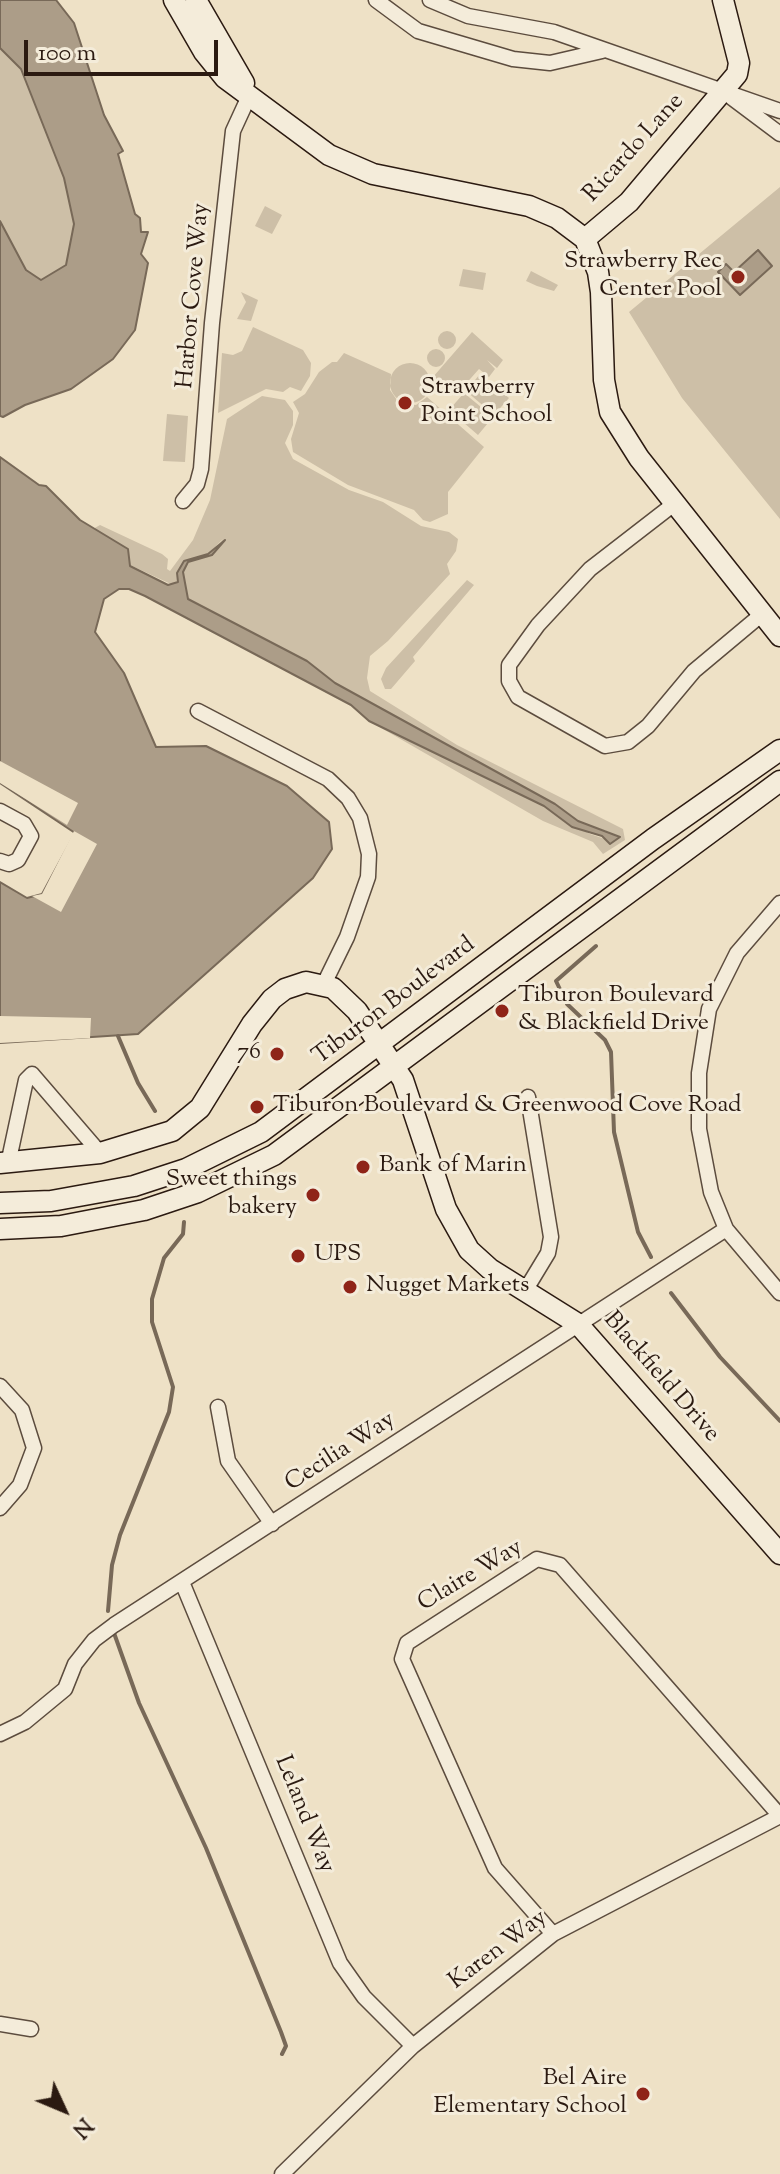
<!DOCTYPE html>
<style>
body{margin:0}
#map{position:relative;width:780px;height:2174px;overflow:hidden;background:#eee1c6;font-family:"Sorts Mill Goudy",serif}
canvas{display:block}
.north{position:absolute;left:24px;top:2070px;width:80px;height:80px;-webkit-text-stroke:6px #f4ecda;paint-order:stroke;rotate:134deg;font-size:22px;font-weight:700;line-height:32px;text-align:center;color:#2b1a11}
.north::after{content:'';display:block;margin:auto;width:28px;height:36px;background:#2b1a11;clip-path:polygon(50% 0,100% 100%,50% 72%,0 100%)}
.scale{position:absolute;left:24px;top:40px;width:194px;height:36px;box-sizing:border-box;border:4px solid #2b1a11;border-top:0;padding-left:10px;font-size:24px;line-height:28px;white-space:nowrap;color:#2b1a11;-webkit-text-stroke:6px #f4ecda;paint-order:stroke}
</style>
<div id="map">
<canvas width="780" height="2174"></canvas>
<div class="north">N</div>
<div class="scale">100 m</div>
</div>
<script>
const context = document.querySelector('canvas').getContext('2d');
context.lineJoin = 'round';
function fill(path, color) {
  context.fillStyle = color;
  context.fill(path, 'evenodd');
}
function shape(rows) {
  const path = new Path2D();
  for (const r of rows) {
    if (r.length === 3) {
      path.moveTo(r[0] + r[2], r[1]);
      path.arc(r[0], r[1], r[2], 0, 2 * Math.PI);
      continue;
    }
    path.moveTo(r[0], r[1]);
    for (let i = 2; i < r.length; i += 2) path.lineTo(r[i], r[i + 1]);
  }
  return path;
}
function stroke(path, color, width, dash) {
  context.strokeStyle = color;
  context.lineWidth = width;
  context.lineCap = dash ? 'butt' : 'round';
  context.setLineDash(dash || []);
  context.stroke(path);
}
function drawText(font, color, halo, rows, align = 'center') {
  context.font = font + ' "Sorts Mill Goudy",serif';
  context.lineWidth = 6;
  context.setLineDash([]);
  context.textBaseline = 'middle';
  context.strokeStyle = halo;
  context.fillStyle = color;
  for (const [text, x, y, turn = 0] of rows) {
    context.save();
    context.translate(x, y);
    context.rotate((+turn || 0) * Math.PI / 180);
    context.textAlign = isNaN(turn) ? turn : align;
    if (halo) context.strokeText(text, 0, 0);
    context.fillText(text, 0, 0);
    context.restore();
  }
}
const green = shape([
 [0,48,21,69,64,178,74,224,66,265,41,280,26,270,0,221],
 [780,187,780,519,682,398,629,312],
 [265,206,282,215,272,234,255,226],
 [463,269,486,273,483,290,459,286],
 [531,271,558,285,554,291,537,286,526,281],
 [241,292,258,300,251,321,237,319,246,302],
 [253,327,303,350,311,363,310,376,301,391,290,387,283,392,266,389,218,413,222,353,233,355,242,351],
 [447,340,9],
 [472,332,503,360,497,368,487,360,495,369,489,377,479,369,455,396,433,377],
 [436,358,9],
 [344,353,391,374,390,390,399,403,416,405,427,397,484,447,448,492,448,514,430,522,423,520,414,510,348,485,293,452,291,439,299,413,293,402,305,394,319,372,332,362,337,362],
 [410,383,20],
 [480,374,509,398,494,415,466,391],
 [464,393,493,417,478,435,449,410],
 [262,396,285,400,293,411,293,425,285,443,293,459,349,490,383,502,421,526,449,532,458,539,456,551,447,564,450,574,388,641,370,656,367,678,370,691,457,745,623,829,625,840,603,854,593,842,543,821,369,721,544,806,590,834,608,840,615,836,609,832,578,821,555,804,335,683,307,661,188,599,183,577,185,565,188,561,212,555,223,539,208,554,184,561,175,586,130,565,128,549,93,529,100,525,162,554,168,559,167,569,170,571,193,540,210,500,227,419],
 [167,414,188,416,185,462,163,461],
 [467,580,474,585,413,657,415,661,391,689,385,689,381,679,386,668]
]);
const water = shape([
 [0,0,56,0,74,23,104,115,123,151,118,154,135,214,140,218,141,232,148,232,141,254,148,263,135,330,113,359,71,389,25,405,3,417,0,416,0,221,26,270,41,280,66,265,74,224,64,178,21,69,0,48,0,0],
 [758,250,772,266,740,295,718,272,726,264,734,272,758,250],
 [0,457,39,485,46,486,80,520,128,549,130,566,168,585,178,582,177,573,184,561,208,554,225,540,212,555,188,562,183,572,188,599,307,661,335,683,555,804,578,821,620,837,610,844,602,836,572,827,544,806,369,721,351,705,145,596,129,589,119,589,104,599,95,632,124,673,156,747,206,746,287,786,329,822,332,849,313,878,138,1034,0,1043,0,882,27,898,42,894,75,833,0,783,0,457]
]);
const pier = shape([
 [0,761,78,803,67,825,0,783],
 [74,831,97,844,61,912,32,896,42,894],
 [0,1016,91,1018,90,1038,0,1043]
]);
const stream = shape([
 [596,946,556,981,567,1004,605,1040,611,1052,614,1132,638,1232,651,1257],
 [118,1036,138,1083,155,1111],
 [671,1293,720,1357,780,1421],
 [108,1611,112,1565,120,1535,169,1412,173,1387,152,1322,152,1299,164,1258,183,1234,184,1222],
 [114,1633,139,1703,206,1848,281,2032,286,2046,282,2054]
]);
const street = shape([
 [376,0,418,31,513,59,550,63,602,51],
 [430,0,468,16,554,32,780,111],
 [732,98,780,134],
 [183,501,197,484,201,469,212,323,233,131,250,94],
 [674,504,590,569,538,625,509,665,509,681,518,697,605,746,628,742,648,726,694,671,761,615],
 [198,711,328,779,348,798,360,818,369,854,368,877,347,937,324,984],
 [0,811,24,824,31,836,18,860,9,864,0,861],
 [780,903,737,953,709,1009,699,1073,699,1129,711,1192,726,1229,780,1293],
 [8,1164,26,1080,32,1074,100,1153],
 [525,1291,548,1253,551,1237,528,1097],
 [0,1386,22,1410,34,1448,20,1485,0,1508],
 [218,1407,228,1461,272,1524],
 [182,1582,340,1963,364,1997,413,2046],
 [0,1734,25,1722,65,1689,75,1664,94,1640,114,1625,726,1229],
 [553,1934,495,1868,402,1659,407,1643,537,1559,560,1565,780,1816],
 [0,2024,31,2029],
 [282,2174,413,2046,553,1934,780,1816]
]);
const secondary = shape([
 [174,0,204,52,225,78,329,155,373,174,529,206,557,218,585,239,598,272,601,292,604,380,610,412,639,458,780,636],
 [196,0,244,83],
 [585,239,629,202,737,74,739,63,723,0],
 [0,1163,100,1153,172,1131,200,1108,252,1024,272,999,285,989,306,982,333,988,357,1011,403,1080,446,1209,469,1250,490,1269,578,1324,780,1554],
 [0,1203,51,1201,134,1186,186,1169,261,1132,653,839,780,750],
 [0,1229,61,1226,144,1210,198,1192,274,1155,780,781]
]);
const markers = [
 [738,277,8,"#8f2418"],
 [405,403,8,"#8f2418"],
 [502,1011,8,"#8f2418"],
 [277,1054,8,"#8f2418"],
 [257,1107,8,"#8f2418"],
 [363,1167,8,"#8f2418"],
 [313,1195,8,"#8f2418"],
 [298,1256,8,"#8f2418"],
 [350,1287,8,"#8f2418"],
 [643,2094,8,"#8f2418"]
];
const streetNames = [
 ["Ricardo Lane",635,149,-48],
 ["Harbor Cove Way",195,296,-85],
 ["Tiburon Boulevard",395,1002,-37],
 ["Blackfield Drive",660,1378,49],
 ["Cecilia Way",341,1453,-33],
 ["Claire Way",471,1577,-31],
 ["Leland Way",303,1815,68],
 ["Karen Way",499,1951,-37]
];
const poiNames = [
 ["Strawberry Rec",722,263,"right"],
 ["Center Pool",722,291,"right"],
 ["Strawberry",421,389],
 ["Point School",421,417],
 ["Tiburon Boulevard",518,997],
 ["& Blackfield Drive",518,1025],
 ["76",261,1054,"right"],
 ["Tiburon Boulevard & Greenwood Cove Road",273,1107],
 ["Bank of Marin",379,1167],
 ["Sweet things",297,1181,"right"],
 ["bakery",297,1209,"right"],
 ["UPS",314,1256],
 ["Nugget Markets",366,1287],
 ["Bel Aire",627,2080,"right"],
 ["Elementary School",627,2108,"right"]
];
fill(green, '#cdbfa7');
fill(water, '#ac9d88');
stroke(water, '#786958', 2);
fill(pier, '#eee1c6');
stroke(stream, '#786958', 4);
stroke(street, '#5c4c3e', 17);
stroke(secondary, '#2b1a11', 23);
stroke(street, '#f4ecda', 14);
stroke(secondary, '#f4ecda', 20);
for (const [x, y, r, color] of markers) {
  const dot = new Path2D();
  dot.arc(x, y, r, 0, 2 * Math.PI);
  context.fillStyle = color;
  context.fill(dot);
  stroke(dot, '#f4ecda', 3);
}
drawText('24px', '#2b1a11', '#f4ecda', streetNames);
drawText('24px', '#2b1a11', '#f4ecda', poiNames, 'left');
</script>
